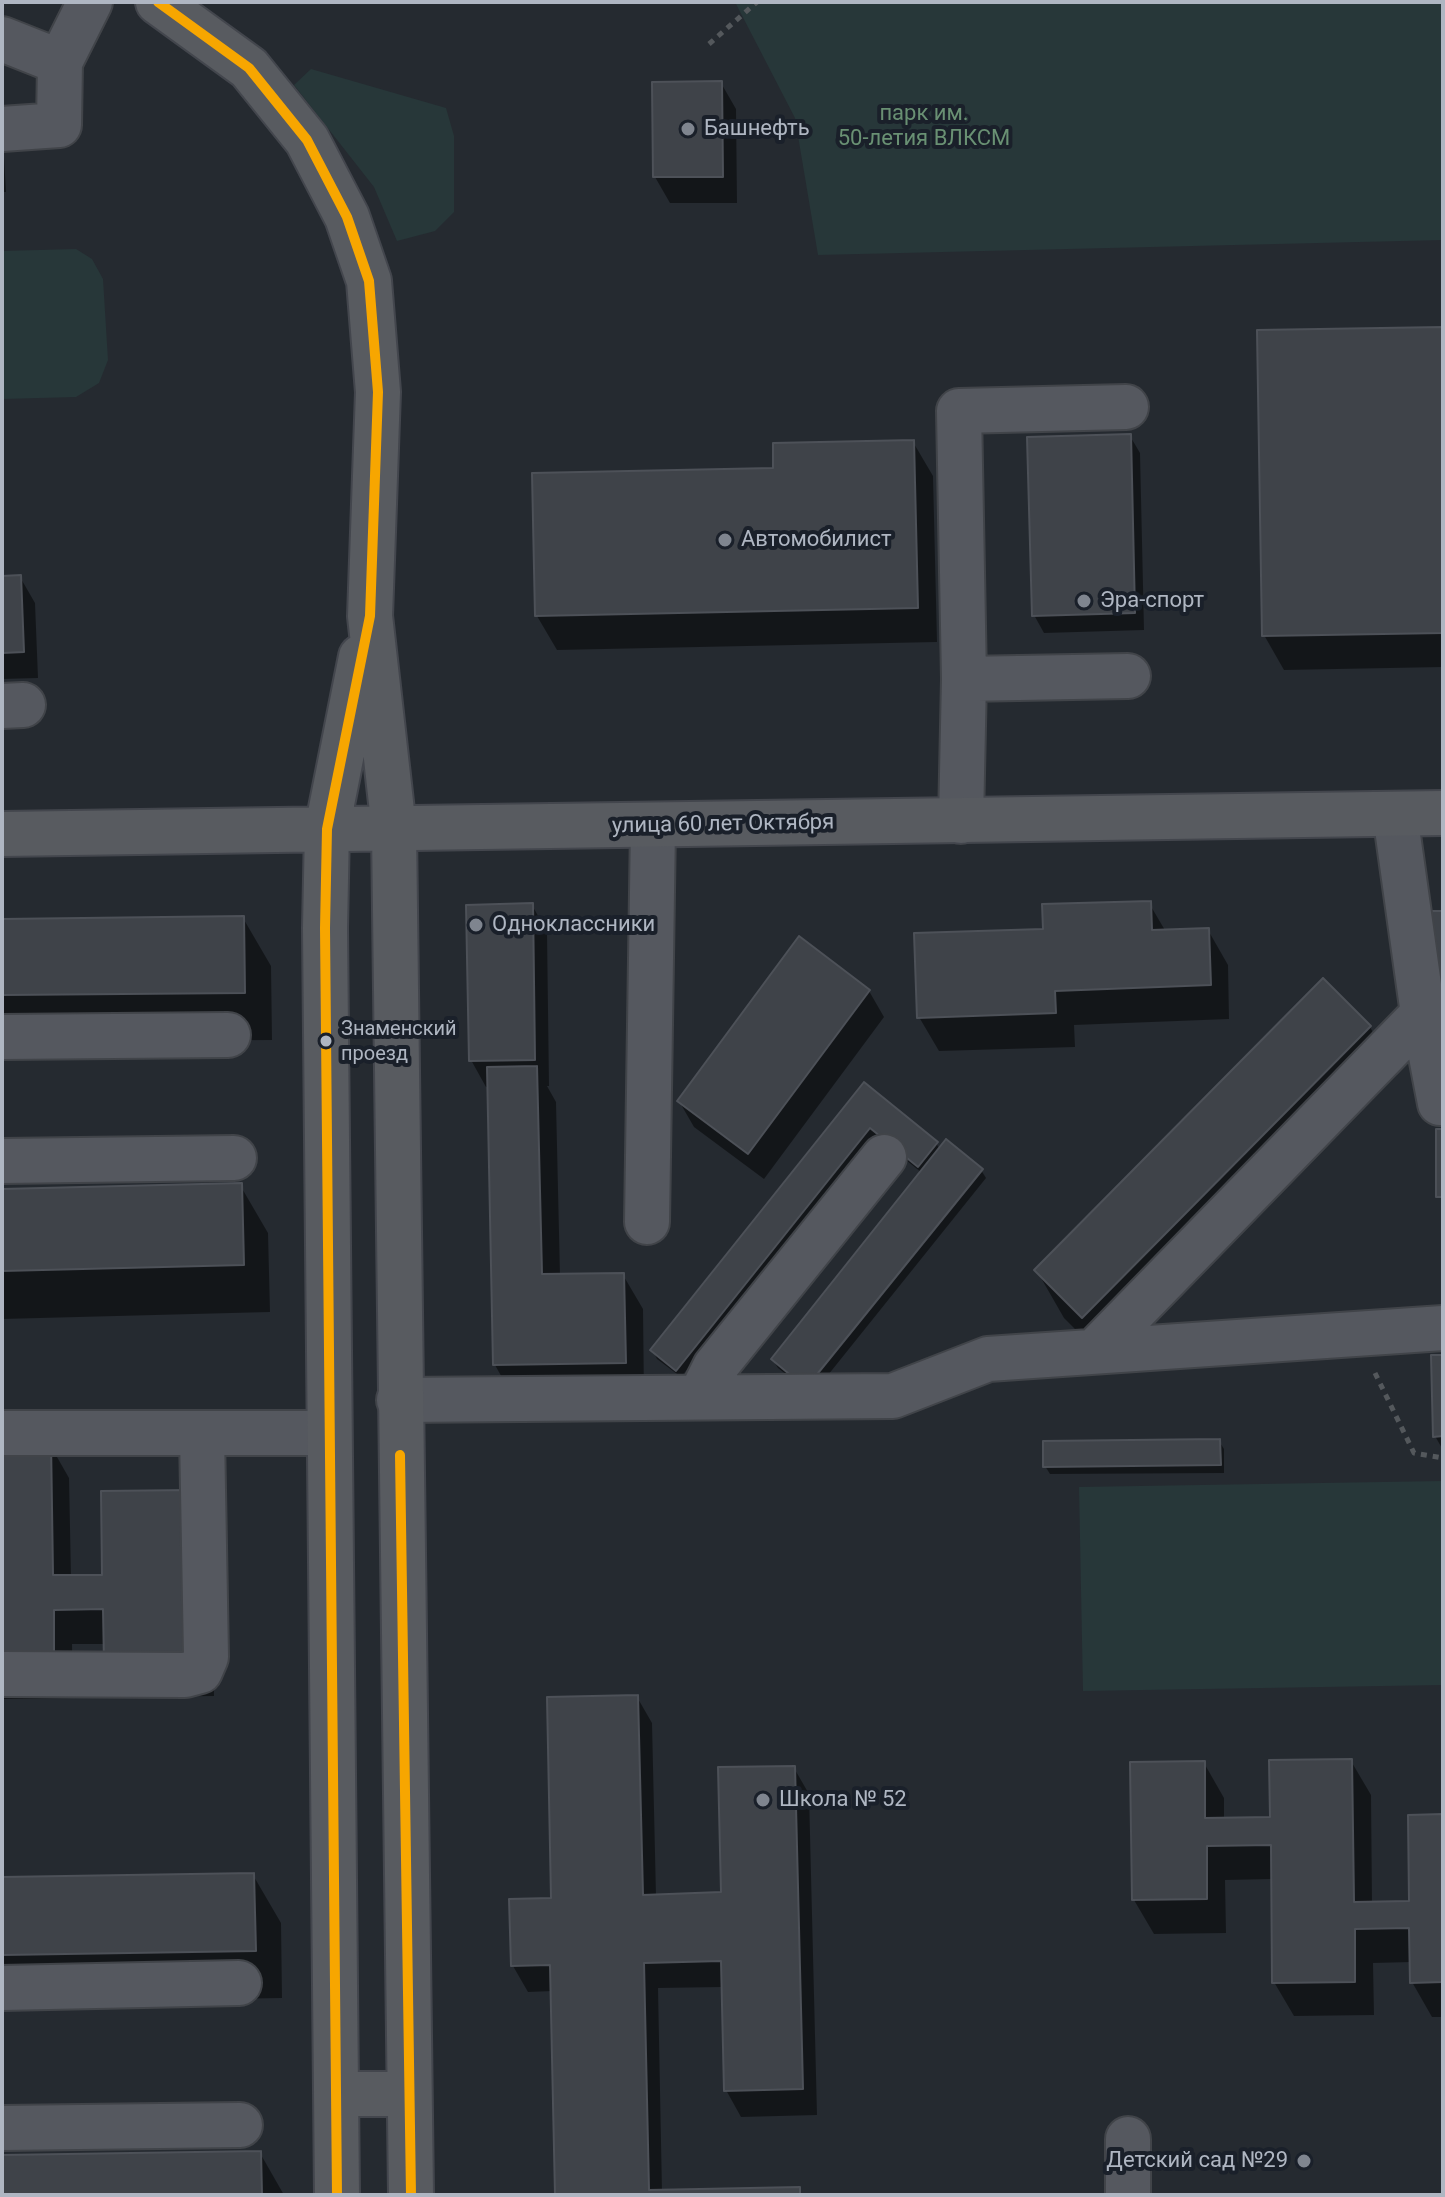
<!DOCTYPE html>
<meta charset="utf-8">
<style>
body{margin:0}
#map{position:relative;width:1445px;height:2197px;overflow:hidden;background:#252a30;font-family:Roboto,sans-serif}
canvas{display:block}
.frame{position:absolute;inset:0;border:4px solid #afb6c2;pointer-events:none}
</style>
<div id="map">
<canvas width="1445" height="2197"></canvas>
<div class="frame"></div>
</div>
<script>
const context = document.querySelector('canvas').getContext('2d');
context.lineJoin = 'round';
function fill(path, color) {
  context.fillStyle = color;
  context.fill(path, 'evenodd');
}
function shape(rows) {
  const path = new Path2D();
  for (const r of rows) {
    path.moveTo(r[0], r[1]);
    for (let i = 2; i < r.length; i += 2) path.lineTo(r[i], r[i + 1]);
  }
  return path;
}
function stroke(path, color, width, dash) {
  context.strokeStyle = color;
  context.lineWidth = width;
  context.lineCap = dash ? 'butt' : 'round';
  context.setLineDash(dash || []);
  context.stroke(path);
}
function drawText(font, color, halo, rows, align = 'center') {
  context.font = font + ' Roboto,sans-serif';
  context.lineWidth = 8;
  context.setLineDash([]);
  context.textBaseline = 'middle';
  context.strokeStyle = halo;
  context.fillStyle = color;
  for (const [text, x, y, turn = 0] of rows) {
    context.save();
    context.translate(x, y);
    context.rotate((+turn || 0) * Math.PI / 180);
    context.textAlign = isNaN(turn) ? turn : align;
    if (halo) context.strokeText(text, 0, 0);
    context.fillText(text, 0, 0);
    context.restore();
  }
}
const green = shape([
 [735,2,1443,2,1443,240,818,255,795,118],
 [311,69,446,108,454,136,454,212,435,231,397,241,374,187,294,85],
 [76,249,92,259,103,279,108,360,99,383,76,397,2,399,2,251],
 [1443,1481,1443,1685,1083,1691,1079,1487]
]);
const shadow = shape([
 [721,83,736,109,737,203,670,203,655,177],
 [2,123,6,192,2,192],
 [1443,329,1443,667,1284,670,1264,635],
 [1130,436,1140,453,1144,630,1044,633,1034,615],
 [913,442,933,476,937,642,557,650,537,616,775,470],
 [20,577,35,603,38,678,2,679,2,578],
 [1149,903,1166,932,1208,930,1228,965,1229,1019,1074,1025,1075,1047,939,1051,919,1017,1045,931],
 [532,905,547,932,549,1086,547,1086,556,1102,560,1276,623,1275,643,1309,644,1397,514,1399,495,1365,489,1087,486,1087,471,1060],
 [243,918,271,966,272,1040,2,1042,2,921],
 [869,991,884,1017,764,1179,694,1127,679,1101],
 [1370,1027,1397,1075,1111,1365,1064,1318,1037,1271],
 [864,1085,936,1143,940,1150,981,1170,986,1178,812,1395,778,1368,773,1360,922,1173,875,1135,681,1377,657,1359,653,1351],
 [240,1185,268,1233,270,1312,2,1319,2,1191],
 [1443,1357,1443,1450,1435,1436],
 [1219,1441,1224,1449,1224,1473,1050,1474,1045,1466],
 [49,1443,69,1478,71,1577,104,1577,211,1526,214,1696,126,1697,106,1663,105,1644,72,1644,73,1698,2,1699,2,1444],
 [637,1697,652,1723,656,1896,723,1894,794,1768,809,1794,817,2115,741,2117,726,2090,723,1987,658,1988,662,2192,799,2189,802,2195,557,2195,553,1991,528,1992,513,1966,553,1900],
 [1351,1761,1371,1795,1372,1903,1411,1903,1443,1816,1443,2017,1432,2017,1412,1982,1412,1962,1373,1963,1374,2015,1294,2016,1274,1982,1273,1879,1225,1880,1226,1933,1154,1934,1134,1900,1204,1763,1224,1798,1224,1820,1272,1819],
 [253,1875,281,1923,282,1998,2,2003,2,1879],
 [260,2153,284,2195,2,2195,2,2157]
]);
const building = shape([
 [722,81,723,177,653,177,652,82,722,81],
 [1443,327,1443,633,1262,636,1257,330,1443,327],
 [1131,434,1135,613,1032,616,1027,437,1131,434],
 [914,440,918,608,535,616,532,473,773,468,773,443,914,440],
 [21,575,24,652,2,653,2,576,21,575],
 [1151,901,1152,930,1209,928,1211,985,1055,991,1056,1013,917,1018,914,933,1043,929,1042,904,1151,901],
 [533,903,535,1060,469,1061,466,905,533,903],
 [1430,911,1443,911,1443,985,1431,985,1430,911],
 [244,916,245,993,2,995,2,919,244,916],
 [799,936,870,990,748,1154,677,1101,799,936],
 [1323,978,1371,1026,1082,1318,1034,1270,1323,978],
 [537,1066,542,1274,624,1273,626,1363,493,1365,487,1067,537,1066],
 [864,1082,938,1142,918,1167,870,1128,676,1371,650,1350,864,1082],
 [1436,1129,1443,1129,1443,1197,1436,1197,1436,1129],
 [946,1139,983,1169,806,1388,771,1359,946,1139],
 [242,1183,244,1265,2,1271,2,1189,242,1183],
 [1431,1355,1443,1355,1443,1436,1433,1437,1431,1355],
 [1220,1439,1221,1465,1043,1467,1043,1441,1220,1439],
 [51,1441,53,1575,102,1575,101,1491,193,1490,196,1662,104,1663,103,1609,54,1610,54,1664,2,1665,2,1442,51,1441],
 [638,1695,643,1895,721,1892,718,1767,795,1766,803,2089,724,2091,721,1961,644,1963,649,2190,800,2187,800,2195,555,2195,550,1965,511,1966,509,1899,551,1898,547,1697,638,1695],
 [1352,1759,1354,1902,1409,1901,1408,1815,1443,1814,1443,1982,1410,1983,1409,1928,1355,1929,1355,1982,1272,1983,1271,1845,1207,1846,1207,1899,1132,1900,1130,1762,1205,1761,1205,1818,1270,1817,1269,1760,1352,1759],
 [254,1873,256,1951,2,1955,2,1877,254,1873],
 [261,2151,262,2195,2,2195,2,2155,261,2151]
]);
const path = shape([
 [709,44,757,2],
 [1375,1373,1414,1453,1443,1458]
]);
const minor = shape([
 [2,39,60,62,59,125,2,129],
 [60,62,90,2],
 [964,679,1128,676],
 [2,706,23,705],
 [961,821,964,679,959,411,1126,407],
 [1443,1013,1423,1014,1440,1103,1443,1103],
 [2,1037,228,1035],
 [2,1161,234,1158],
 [647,1222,653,826],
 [1096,1350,1423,1014,1395,814],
 [700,1397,715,1367,884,1157],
 [399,1400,893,1396,988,1359,1443,1328],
 [2,1433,329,1433],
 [2,1674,185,1675,200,1671,206,1657,202,1434],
 [2,1988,239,1983],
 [2,2128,240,2125],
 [1128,2139,1128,2195]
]);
const major = shape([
 [158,2,249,68,307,140,347,217,369,281,378,392,370,616,394,829,411,2195],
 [2,834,1443,813],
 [336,2094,409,2094],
 [337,2195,325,928,327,829,361,657]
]);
const bus1 = shape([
 [158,2,249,68,307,140,347,217,369,281,378,392,370,616,327,829,325,928,337,2195],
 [400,1455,411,2195]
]);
const markers = [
 [688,129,8,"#7f858f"],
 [725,540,8,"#7f858f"],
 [1084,601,8,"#7f858f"],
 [476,925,8,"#7f858f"],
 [326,1041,7,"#afb6c2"],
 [763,1800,8,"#7f858f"],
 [1304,2161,8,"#7f858f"]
];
const busNames = [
 ["Знаменский",341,1030],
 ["проезд",341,1055]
];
const parkNames = [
 ["парк им.",924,114],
 ["50-летия ВЛКСМ",924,139]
];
const poiNames = [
 ["Башнефть",704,129],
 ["Автомобилист",741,540],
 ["Эра-спорт",1100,601],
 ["Одноклассники",492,925],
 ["Школа № 52",779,1800],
 ["Детский сад №29",1288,2161,"right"]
];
const streetNames = [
 ["улица 60 лет Октября",723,825,-1]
];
fill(green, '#273739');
fill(shadow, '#0007');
fill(building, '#3f4349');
stroke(building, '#4d5158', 2);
stroke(minor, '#414449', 48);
stroke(major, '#43464d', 48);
stroke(path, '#54585c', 5, [6, 6]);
stroke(minor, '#55585f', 44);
stroke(major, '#585b60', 44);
stroke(bus1, '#f7a600', 10);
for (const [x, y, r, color] of markers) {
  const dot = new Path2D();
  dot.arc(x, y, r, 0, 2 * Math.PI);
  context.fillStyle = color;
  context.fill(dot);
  stroke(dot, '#1a202a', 3);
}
drawText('20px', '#afb6c2', '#1a202a', busNames, 'left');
drawText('22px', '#699073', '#1a202a', parkNames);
drawText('22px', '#afb6c2', '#1a202a', poiNames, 'left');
drawText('22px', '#afb6c2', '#1a202a', streetNames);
</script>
